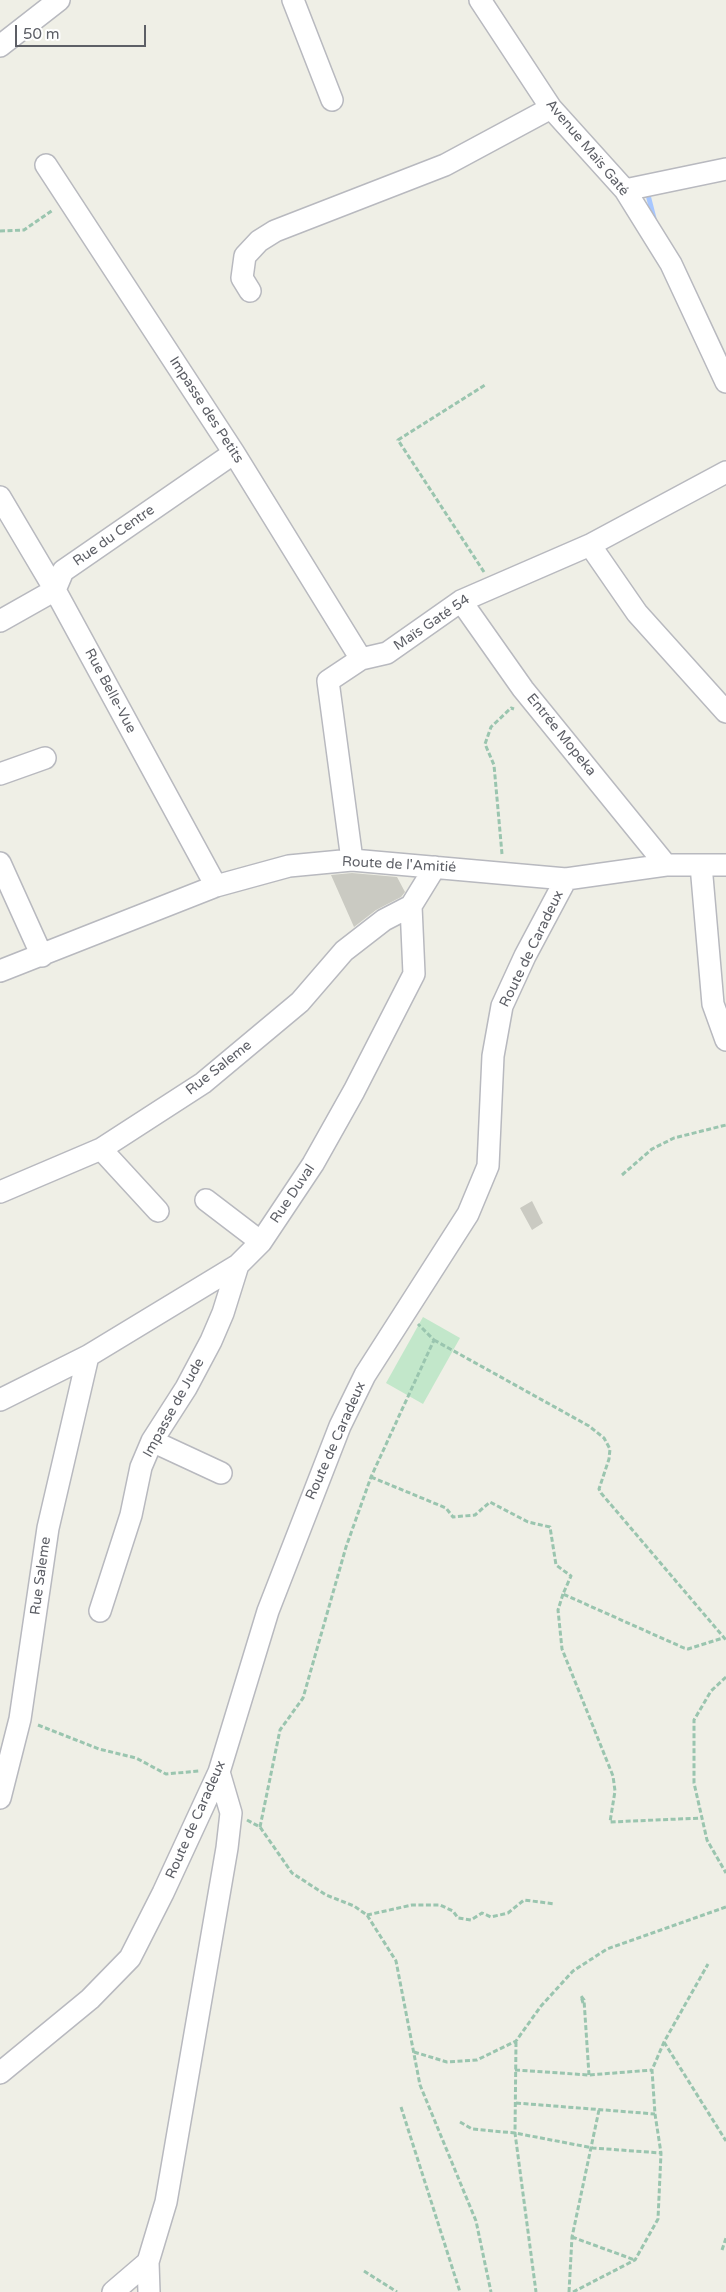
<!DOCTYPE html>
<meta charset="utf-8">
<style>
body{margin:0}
#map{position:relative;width:726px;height:2292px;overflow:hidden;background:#efefe6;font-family:"Varela Round",sans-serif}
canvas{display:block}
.scale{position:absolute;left:15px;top:25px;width:131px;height:22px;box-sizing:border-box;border:2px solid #5d5f66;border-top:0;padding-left:6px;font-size:15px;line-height:18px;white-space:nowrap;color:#5d5f66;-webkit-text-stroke:4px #fff;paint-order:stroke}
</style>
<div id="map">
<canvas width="726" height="2292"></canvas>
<div class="scale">50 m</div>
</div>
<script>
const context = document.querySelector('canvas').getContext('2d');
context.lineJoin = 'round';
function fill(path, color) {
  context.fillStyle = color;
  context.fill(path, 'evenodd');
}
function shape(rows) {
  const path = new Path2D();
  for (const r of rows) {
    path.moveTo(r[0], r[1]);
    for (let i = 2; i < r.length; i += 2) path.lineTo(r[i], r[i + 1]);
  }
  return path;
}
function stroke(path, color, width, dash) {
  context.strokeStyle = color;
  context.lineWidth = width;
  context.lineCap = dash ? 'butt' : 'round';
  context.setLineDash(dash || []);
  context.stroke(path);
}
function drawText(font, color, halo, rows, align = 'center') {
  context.font = font + ' "Varela Round",sans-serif';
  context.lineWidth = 4;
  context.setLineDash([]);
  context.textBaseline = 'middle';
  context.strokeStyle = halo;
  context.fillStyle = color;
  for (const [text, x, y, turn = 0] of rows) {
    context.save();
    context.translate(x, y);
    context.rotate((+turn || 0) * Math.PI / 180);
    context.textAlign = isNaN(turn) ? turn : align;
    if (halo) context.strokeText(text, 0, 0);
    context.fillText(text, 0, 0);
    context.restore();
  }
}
const green = shape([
 [423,1317,460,1338,423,1404,386,1383]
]);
const stream = shape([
 [647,191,655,222]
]);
const building = shape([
 [352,873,397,877,405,892,401,897,376,910,354,927,331,875],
 [532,1201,543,1223,532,1230,520,1208]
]);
const path = shape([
 [0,231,24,230,53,210],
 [484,572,398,440,485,385],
 [502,854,494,765,485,744,491,727,511,708,514,709],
 [622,1175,652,1149,674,1138,726,1125],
 [434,1340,589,1426,604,1438,610,1449,609,1459,599,1489,601,1493,726,1640],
 [371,1477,446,1508,453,1517,475,1515,490,1502,528,1522,550,1527,556,1565,571,1576,563,1594,684,1648,688,1649,723,1638],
 [563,1594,558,1610,562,1649,613,1776,615,1791,610,1822,702,1818],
 [726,1677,711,1691,694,1720,694,1783,707,1840,726,1873],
 [38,1725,99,1749,136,1758,166,1774,199,1771],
 [247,1820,260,1827,292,1873,326,1895,354,1906,367,1915,396,1961,420,2085,476,2221,491,2292],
 [260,1827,280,1730,303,1698,346,1547,371,1477,434,1340,418,1324],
 [367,1915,412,1905,440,1905,453,1911,458,1918,471,1920,482,1913,491,1917,508,1913,524,1900,555,1904],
 [583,2003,581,1996,584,2000,589,2075],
 [516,2042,515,2133,536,2292],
 [664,2042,726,2141],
 [414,2052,447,2062,477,2060,516,2041,541,2006,573,1971,607,1949,726,1907],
 [515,2070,589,2075,652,2070],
 [516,2103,655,2114],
 [401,2107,460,2292],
 [460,2122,472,2129,515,2133,593,2148,661,2153],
 [572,2237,635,2260],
 [722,2250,726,2238],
 [364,2271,397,2292],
 [569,2292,572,2237,599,2110],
 [573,2292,635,2260,658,2219,661,2153,655,2114,652,2070,664,2042,708,1964]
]);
const minor = shape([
 [293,0,332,100],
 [480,0,551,108,625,190,671,264,726,382],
 [0,46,59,0],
 [46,165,234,453,361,659],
 [625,190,726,169],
 [250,291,242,278,245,256,259,241,275,231,445,165,551,108],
 [0,497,55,590,216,886],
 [590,545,637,613,726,712],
 [461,601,523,689,666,865],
 [0,621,55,590,63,571,234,453],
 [0,774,45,758],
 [352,860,328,681,361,659,387,653,461,601,590,545,726,472],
 [0,863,42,956],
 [701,865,713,1004,726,1040],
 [0,971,216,886,289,866,352,860,566,879,666,865,726,865],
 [101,1149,158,1211],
 [0,1192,101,1149,203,1083,300,1002,344,951,384,920,411,906],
 [206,1200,261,1242],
 [0,1400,88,1356,238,1265,261,1242,313,1164,354,1091,414,974,411,906,435,867],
 [152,1441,221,1473],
 [100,1611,131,1515,141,1467,152,1441,186,1388,211,1341,223,1313,238,1265],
 [0,1798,20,1719,48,1528,88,1356],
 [0,2073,90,1999,130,1958,163,1893,219,1772,268,1611,340,1426,365,1375,468,1214,488,1166,493,1056,502,1006,525,956,566,879],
 [113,2292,148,2262],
 [149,2292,148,2262,166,2202,227,1848,231,1813,219,1772]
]);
const streetNames = [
 ["Avenue Maïs Gaté",587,148,50],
 ["Impasse des Petits",206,410,57],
 ["Rue du Centre",114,536,-35],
 ["Maïs Gaté 54",432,623,-34],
 ["Rue Belle-Vue",110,691,62],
 ["Entrée Mopeka",561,735,51],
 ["Route de l'Amitié",399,865,3],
 ["Route de Caradeux",532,949,-64],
 ["Rue Saleme",219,1068,-38],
 ["Rue Duval",293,1194,-56],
 ["Impasse de Jude",174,1408,-61],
 ["Route de Caradeux",336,1441,-66],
 ["Rue Saleme",41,1576,-82],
 ["Route de Caradeux",196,1820,-66]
];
fill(green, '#c2e7ca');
stroke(stream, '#a7c7ff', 5);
fill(building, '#cacac2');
stroke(minor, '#b8b9bf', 24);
stroke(path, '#9ac5af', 3, [5, 2.5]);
stroke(minor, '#fff', 21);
drawText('14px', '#5d5f66', '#fff', streetNames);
</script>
